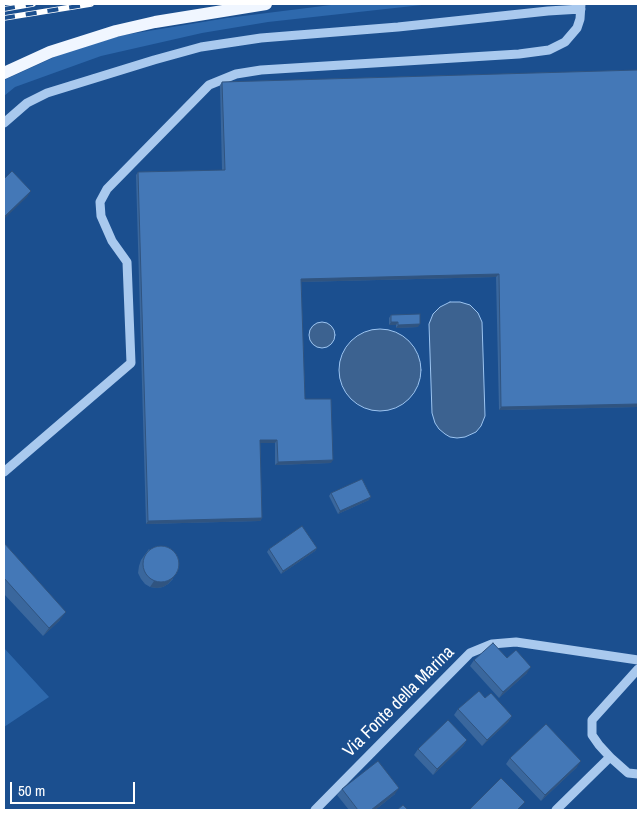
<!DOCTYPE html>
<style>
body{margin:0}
#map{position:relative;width:642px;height:814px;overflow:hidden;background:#1b4f8f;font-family:"Archivo Narrow",sans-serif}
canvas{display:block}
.frame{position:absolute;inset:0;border:5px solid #fff;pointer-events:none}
.scale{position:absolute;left:10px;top:782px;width:125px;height:22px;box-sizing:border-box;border:2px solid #fff;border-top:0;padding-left:6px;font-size:15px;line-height:18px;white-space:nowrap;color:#fff;-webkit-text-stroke:4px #1b4f8f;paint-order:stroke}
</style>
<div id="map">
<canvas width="642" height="814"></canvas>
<div class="frame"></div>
<div class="scale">50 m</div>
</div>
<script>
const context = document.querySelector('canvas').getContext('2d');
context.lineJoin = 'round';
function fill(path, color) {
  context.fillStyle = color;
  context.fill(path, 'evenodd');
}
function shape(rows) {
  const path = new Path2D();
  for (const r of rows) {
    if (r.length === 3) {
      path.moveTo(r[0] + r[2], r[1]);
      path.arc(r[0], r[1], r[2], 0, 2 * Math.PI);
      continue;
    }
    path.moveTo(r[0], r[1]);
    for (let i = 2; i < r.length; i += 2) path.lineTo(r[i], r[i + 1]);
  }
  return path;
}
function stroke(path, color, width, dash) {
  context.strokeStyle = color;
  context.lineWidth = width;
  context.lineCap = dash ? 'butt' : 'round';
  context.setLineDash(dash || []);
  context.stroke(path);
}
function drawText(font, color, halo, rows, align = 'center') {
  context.font = font + ' "Archivo Narrow",sans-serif';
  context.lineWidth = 4;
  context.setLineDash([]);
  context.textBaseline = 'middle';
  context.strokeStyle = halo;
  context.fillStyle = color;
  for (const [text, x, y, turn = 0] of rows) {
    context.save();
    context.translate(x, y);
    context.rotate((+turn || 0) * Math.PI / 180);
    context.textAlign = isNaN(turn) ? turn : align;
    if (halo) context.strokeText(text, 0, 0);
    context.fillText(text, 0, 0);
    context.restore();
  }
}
const green = shape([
 [339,4,431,4,268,22,202,33,101,56,15,87,4,96,4,80,70,50,124,35,227,18],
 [4,648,49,697,4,727]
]);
const water = shape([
 [450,302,460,302,470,305,478,313,482,322,485,416,481,426,476,432,465,437,457,438,450,437,445,434,439,429,435,423,432,413,429,324,433,314,440,307,450,302],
 [322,335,13],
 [380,370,41]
]);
const minor = shape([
 [4,123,27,103,47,93,154,60,201,47,261,38,398,27,548,11,581,9],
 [4,472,131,363,127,262,112,241,101,216,100,202,107,189,209,85,236,74,261,70,519,54,549,50,565,42,577,28,580,19,581,4],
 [638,669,592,720,592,735,599,745,610,757,628,773,638,774],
 [315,810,470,653,492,644,516,642,638,660],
 [556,810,610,757]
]);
const major = shape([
 [4,73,50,52,116,31,155,22,266,4]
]);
const rail = shape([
 [4,9,33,4],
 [4,18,91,4]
]);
const wall = shape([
 [638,70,638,407,499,410,496,277,301,282,305,399,331,463,275,465,275,443,260,443,262,518,260,521,146,524,136,175,138,172,222,170,220,85,222,82],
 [391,315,418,327,396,328,396,325,389,325,389,318],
 [331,493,369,500,338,514,329,496],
 [4,542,60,620,43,636,4,594],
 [317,548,315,551,281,574,267,552,269,549],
 [149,549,173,579,168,584,163,587,157,588,150,587,145,584,141,579,138,573,139,566,141,560],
 [507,658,527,673,499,698,470,666,474,660],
 [485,698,512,716,508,722,482,746,454,715,458,709],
 [467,740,463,746,433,775,414,755,418,749],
 [510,758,577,767,541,801,506,764],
 [342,789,395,794,375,810,349,810,337,795]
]);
const shadedWall = shape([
 [31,191,27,197,4,219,4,217],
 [499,274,496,277,299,282,301,279],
 [391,322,398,322,396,325,389,325],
 [420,324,418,327,396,328,398,325],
 [638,404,638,407,499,410,501,407],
 [260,440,277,440,275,443,257,443],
 [333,460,331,463,275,465,278,462],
 [371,497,369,500,338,514,340,511],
 [262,518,260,521,146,524,148,521],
 [317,548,315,551,281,574,283,571],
 [177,573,168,584,163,587,157,588,150,587,154,581],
 [66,612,60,620,43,636,49,628],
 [531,667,527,673,499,698,503,692],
 [512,716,508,722,482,746,487,740],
 [467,740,463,746,433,775,437,769],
 [581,761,577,767,541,801,545,795],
 [399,788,395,794,375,810,371,810]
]);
const building = shape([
 [638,70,638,404,501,407,499,274,301,279,305,399,331,399,333,460,278,462,277,440,260,440,262,518,148,521,138,172,225,170,222,82,638,70],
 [12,171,31,191,4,217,4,179,12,171],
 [420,314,420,324,398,325,398,322,391,322,391,315,420,314],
 [362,479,371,497,340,511,331,493,362,479],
 [302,526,317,548,283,571,269,549,302,526],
 [4,543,66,612,49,628,4,578,4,543],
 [161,564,18],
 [493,643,507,658,516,650,531,667,503,692,474,660,493,643],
 [479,691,485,698,491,693,512,716,487,740,458,709,479,691],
 [448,720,467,740,437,769,418,749,448,720],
 [546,724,581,761,545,795,510,758,546,724],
 [378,761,399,788,371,810,358,810,342,789,378,761],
 [501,778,525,802,517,810,471,810,470,809,501,778],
 [403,805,408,810,397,810,403,805]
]);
const streetNames = [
 ["Via Fonte della Marina",399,702,-45]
];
fill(green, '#2e69ad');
fill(water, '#3c6290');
stroke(water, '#9cc4f0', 1);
stroke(minor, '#a9c9ee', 9);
stroke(major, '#f0f6ff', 12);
stroke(rail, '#fff', 5.5);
stroke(rail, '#1b4f8f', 4, [11]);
fill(wall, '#3a679d');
fill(shadedWall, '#305480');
fill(building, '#4478b7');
stroke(building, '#305480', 1);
drawText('18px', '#fff', '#1b4f8f', streetNames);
</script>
